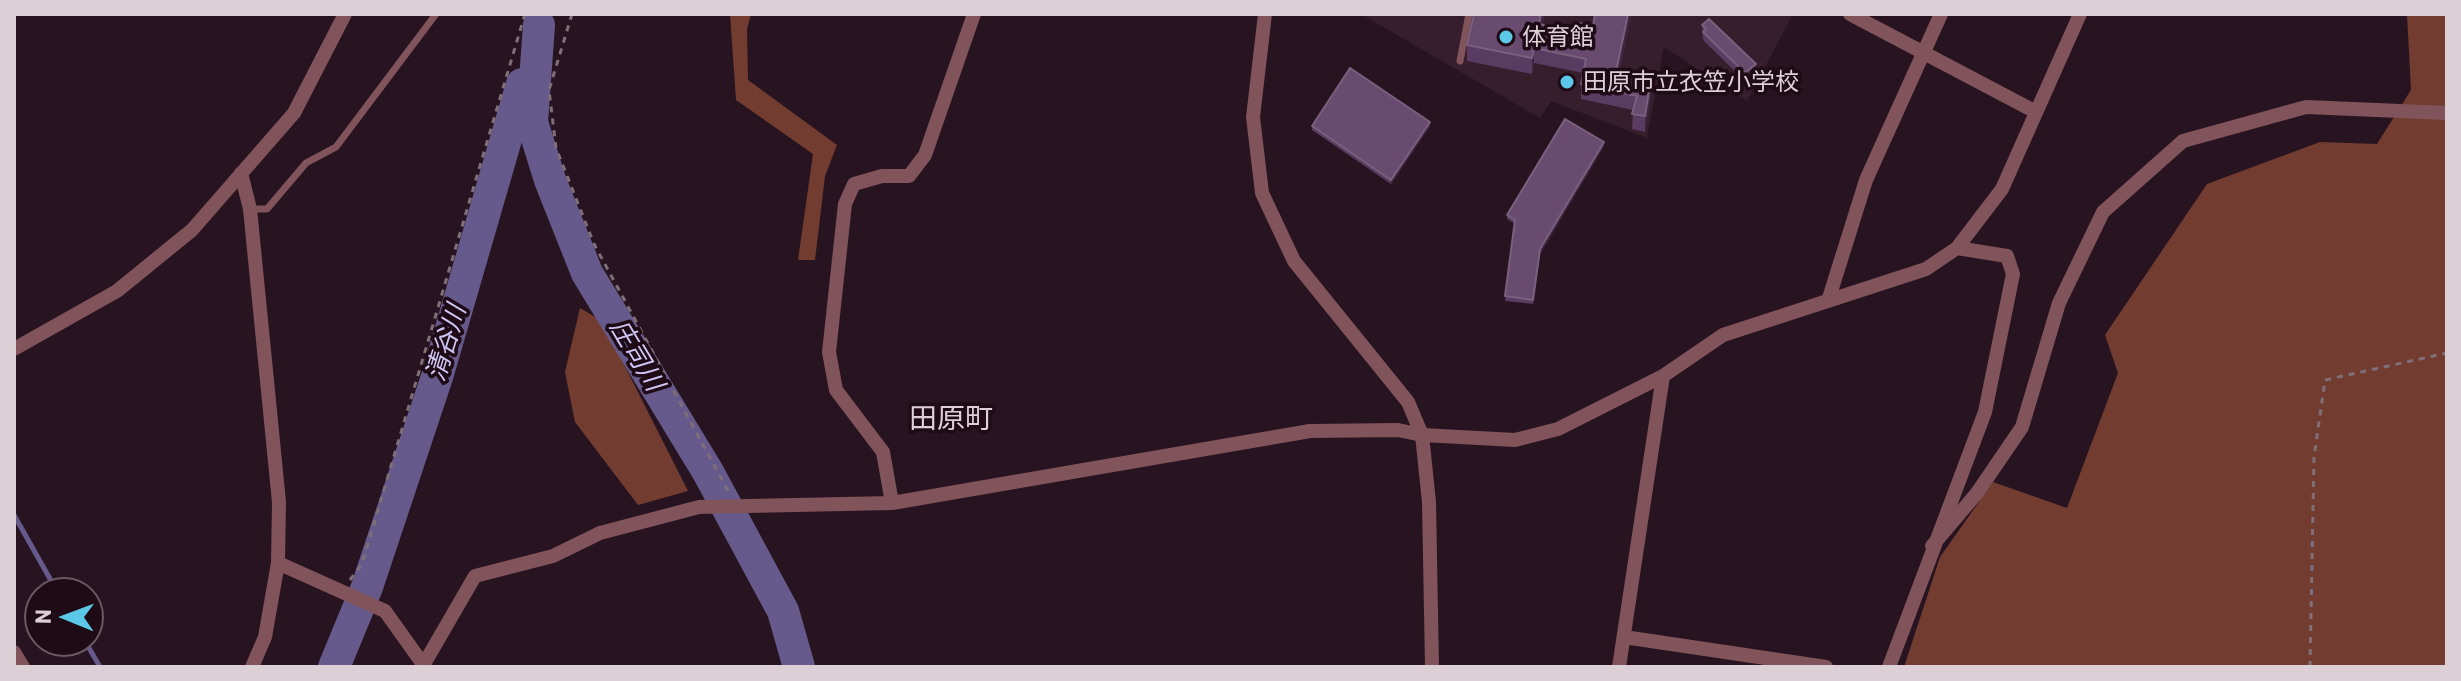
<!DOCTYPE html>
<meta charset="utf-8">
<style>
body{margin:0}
#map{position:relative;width:2461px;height:681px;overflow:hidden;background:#281420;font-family:Barlow,sans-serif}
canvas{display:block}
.frame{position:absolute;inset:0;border:16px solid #dccfd6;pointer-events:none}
.north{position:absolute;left:24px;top:577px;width:80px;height:80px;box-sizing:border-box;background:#1e0b16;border:2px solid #6a5963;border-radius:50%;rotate:271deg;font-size:22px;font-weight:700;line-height:32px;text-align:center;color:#dccfd6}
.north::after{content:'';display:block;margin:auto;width:28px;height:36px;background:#5ac8e6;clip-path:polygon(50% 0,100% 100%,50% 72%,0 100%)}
</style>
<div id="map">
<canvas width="2461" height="681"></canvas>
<div class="frame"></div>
<div class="north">N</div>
</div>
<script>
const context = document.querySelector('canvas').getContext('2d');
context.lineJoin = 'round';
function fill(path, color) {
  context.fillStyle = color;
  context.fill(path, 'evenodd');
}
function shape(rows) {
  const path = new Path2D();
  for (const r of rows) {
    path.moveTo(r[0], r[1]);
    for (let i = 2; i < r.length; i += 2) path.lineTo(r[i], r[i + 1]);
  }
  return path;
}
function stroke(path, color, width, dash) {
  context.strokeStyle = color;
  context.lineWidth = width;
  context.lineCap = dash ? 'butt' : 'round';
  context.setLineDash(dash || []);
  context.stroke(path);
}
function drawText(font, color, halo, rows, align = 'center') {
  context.font = font + ' Barlow,"Noto Sans JP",sans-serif';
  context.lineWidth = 7;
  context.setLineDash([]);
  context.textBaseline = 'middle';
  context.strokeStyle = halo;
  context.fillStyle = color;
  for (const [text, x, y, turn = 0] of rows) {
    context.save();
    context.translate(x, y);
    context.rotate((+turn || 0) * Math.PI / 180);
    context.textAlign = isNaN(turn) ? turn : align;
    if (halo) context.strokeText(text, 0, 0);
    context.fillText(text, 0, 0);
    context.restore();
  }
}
const built = shape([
 [1361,14,1793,14,1747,101,1664,47,1647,138,1551,101,1540,118]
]);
const forest = shape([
 [730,14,751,14,747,29,748,80,837,145,825,176,815,260,798,260,813,154,736,100],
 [2407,14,2447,14,2447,667,1904,667,1940,557,1993,482,2067,508,2118,373,2105,335,2207,184,2320,142,2377,144,2411,90],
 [580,308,602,321,688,491,638,505,575,422,565,372]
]);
const stream = shape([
 [14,515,58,593],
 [85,641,100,667]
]);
const river = shape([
 [539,25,532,122,550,180,587,273,708,472,783,611,799,667],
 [334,667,367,587,437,377,522,84]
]);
const path = shape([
 [572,14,549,90,556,148,594,244,728,491],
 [350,580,362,564,525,14],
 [2310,667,2314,457,2325,380,2447,353]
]);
const lane = shape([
 [1460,61,1469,14],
 [250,209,267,209,306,163,336,147,436,14]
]);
const street = shape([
 [1265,14,1253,117,1262,193,1294,261,1408,402,1422,435,1429,502,1432,667],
 [1850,14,2036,112],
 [241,173,250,209,279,502,278,563,265,637,252,667],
 [1829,298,1866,180,1941,14],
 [14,349,117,291,192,230,294,113,345,14],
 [892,503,883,452,836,390,829,352,845,204,854,184,882,176,909,176,925,155,974,14],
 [1932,546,1977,493,2022,427,2059,303,2103,212,2183,141,2306,107,2447,113],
 [278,563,385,611,425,667],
 [1624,637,1826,667],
 [14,652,23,667],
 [424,664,475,576,553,556,600,533,699,507,892,503,1310,431,1398,430,1422,435,1515,440,1558,429,1663,376,1723,335,1926,269,1957,248,2002,189,2080,14],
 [1619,667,1663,376],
 [1889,667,1985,412,2013,274,2007,256,1957,248]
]);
const wall = shape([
 [1595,14,1631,14,1619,73,1651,94,1645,132,1632,129,1633,110,1581,99,1581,84,1583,73,1534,63,1532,74,1467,61,1467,45,1543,24,1577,32,1593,26],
 [1702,25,1756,71,1745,81,1703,40],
 [1312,126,1430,126,1391,184,1312,130],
 [1604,146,1540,254,1533,304,1505,301,1515,224,1507,219,1507,215]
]);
const shadedWall = shape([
 [1541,14,1545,14,1539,39,1539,24],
 [1628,14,1631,14,1616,88,1616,72],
 [1534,48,1534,63,1532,74,1532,58],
 [1756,64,1756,71,1745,81,1745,73],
 [1651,79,1651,94,1645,132,1645,116],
 [1430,122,1430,126,1391,184,1391,180],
 [1604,142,1604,146,1540,254,1533,304,1540,249]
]);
const building = shape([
 [1474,14,1541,14,1539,24,1577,32,1579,23,1593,26,1595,14,1628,14,1616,72,1651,79,1645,116,1632,114,1637,96,1581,84,1586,59,1534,48,1532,58,1467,45,1474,14],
 [1709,19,1756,64,1745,73,1703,32,1706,29,1702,25,1709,19],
 [1350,68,1430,122,1391,180,1312,126,1350,68],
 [1565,119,1604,142,1540,249,1533,300,1505,296,1515,220,1507,215,1565,119]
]);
const markers = [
 [1506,37,8,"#5ac8e6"],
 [1567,82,8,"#5ac8e6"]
];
const poiNames = [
 ["体育館",1522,37],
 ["田原市立衣笠小学校",1583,82]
];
const waterNames = [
 ["清谷川",446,343,-73],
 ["庄司川",637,355,59]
];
const quarterNames = [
 ["田原町",951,419]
];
fill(built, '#371e2d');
fill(forest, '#723d30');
stroke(stream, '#655a8b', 5);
stroke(river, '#655a8b', 32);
stroke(path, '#806f79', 3, [6, 6]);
stroke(lane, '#81535a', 7);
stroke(street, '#81535a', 14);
fill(wall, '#5a3b62');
fill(shadedWall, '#402542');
fill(building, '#684b6e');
stroke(building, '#7a607e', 2);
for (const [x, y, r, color] of markers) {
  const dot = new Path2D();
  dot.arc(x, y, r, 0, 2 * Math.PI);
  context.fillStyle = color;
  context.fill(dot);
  stroke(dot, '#1e0b16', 3);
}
drawText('24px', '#dccfd6', '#1e0b16', poiNames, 'left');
drawText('italic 26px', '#cfc6f5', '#1e0b16', waterNames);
drawText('28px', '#dccfd6', '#1e0b16', quarterNames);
</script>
